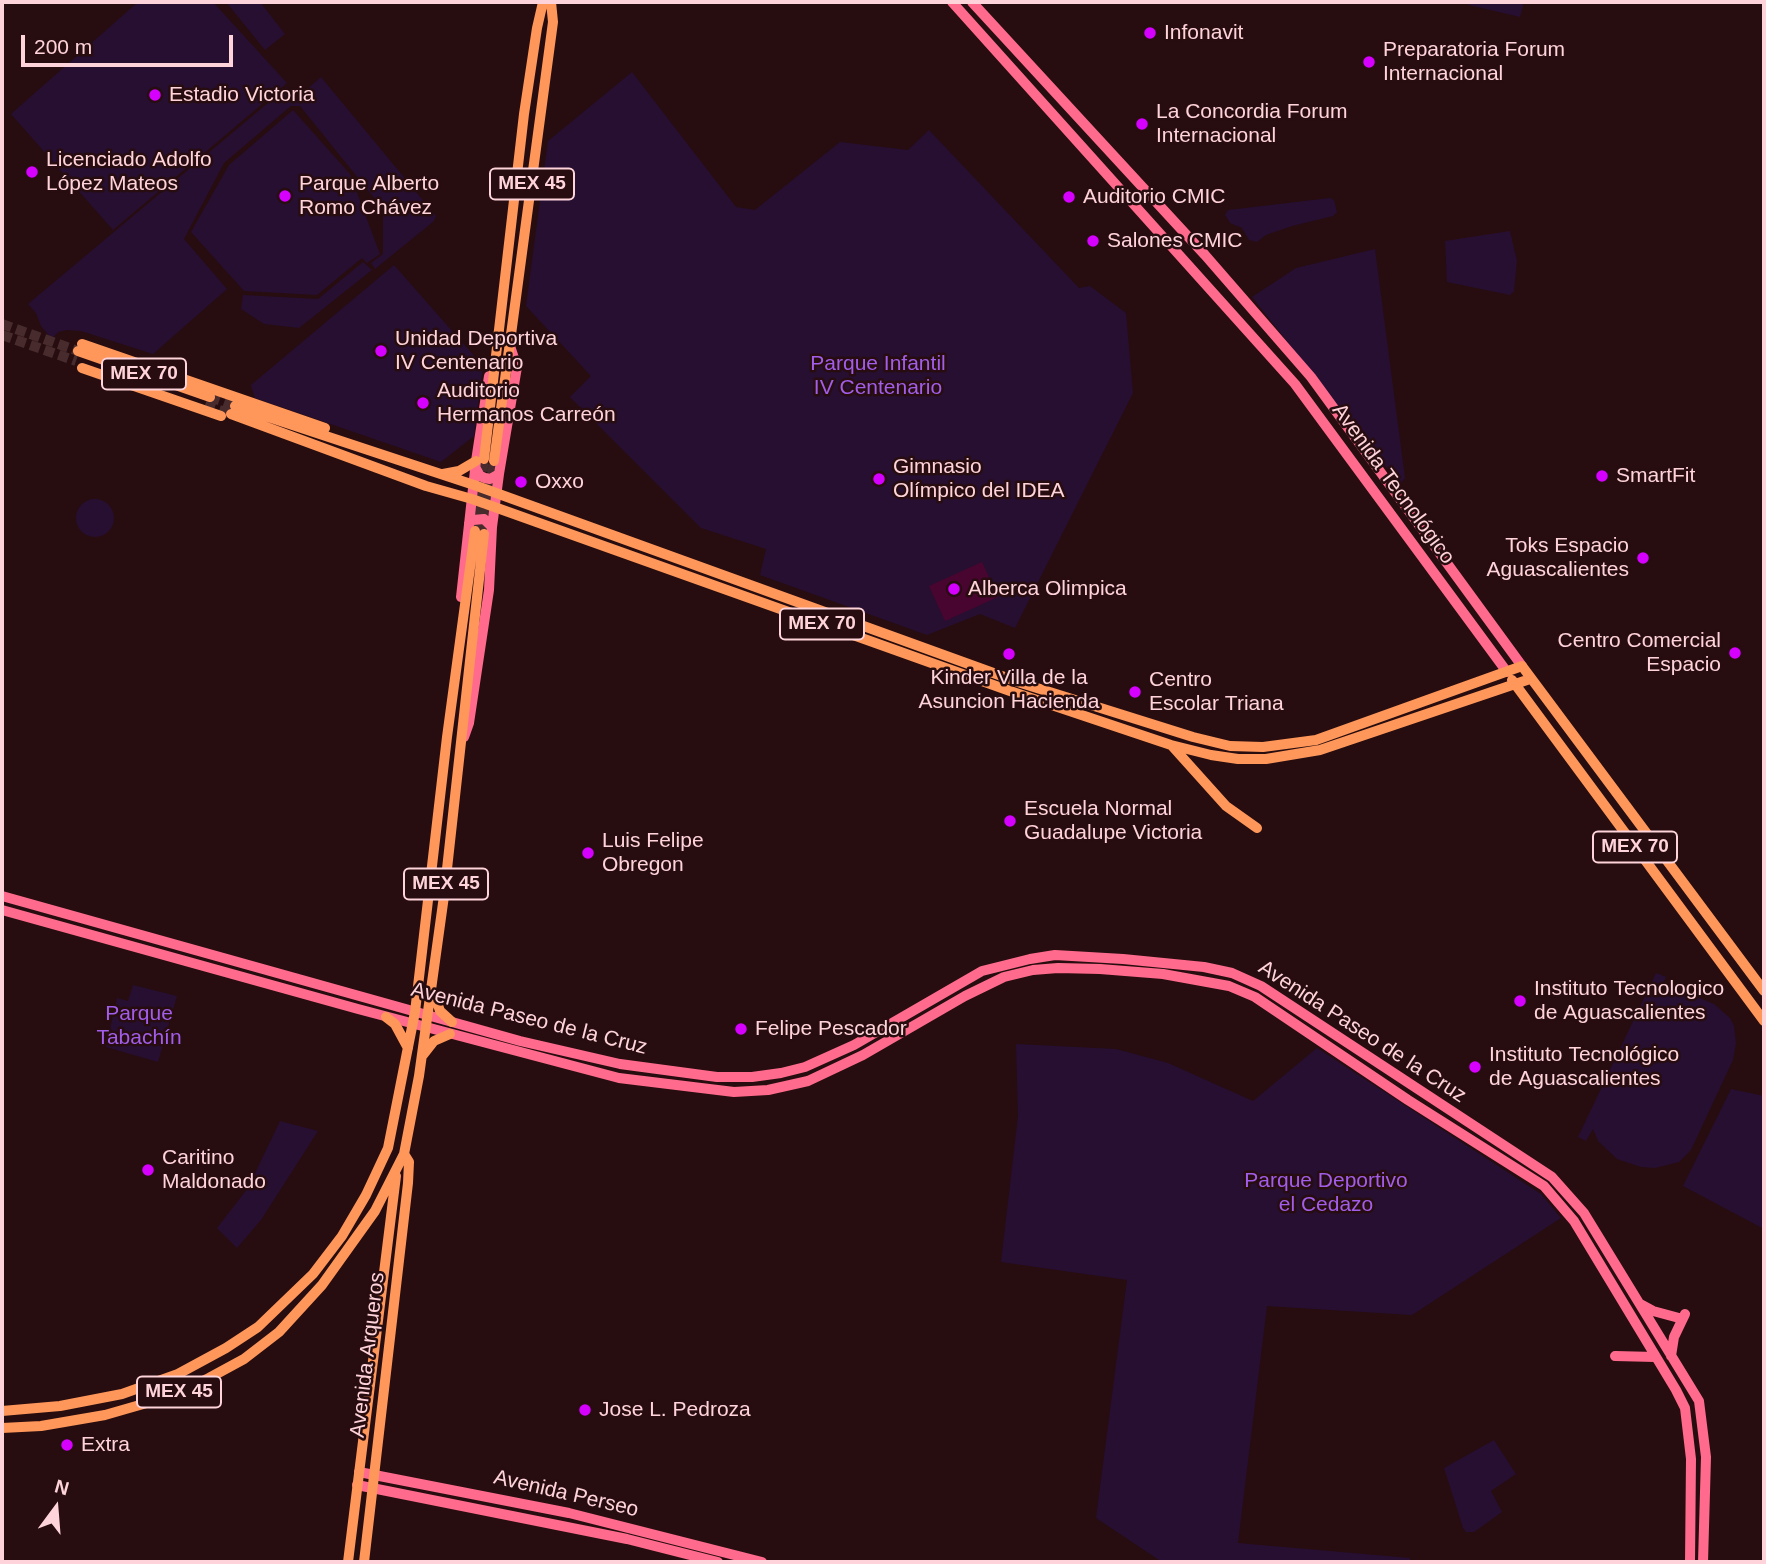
<!DOCTYPE html>
<meta charset="utf-8">
<style>
body{margin:0}
#map{position:relative;width:1766px;height:1564px;overflow:hidden;background:#270d0f;font-family:Arial,sans-serif}
canvas{display:block}
.frame{position:absolute;inset:0;border:4px solid #ffd3da;pointer-events:none}
.north{position:absolute;left:21px;top:1473px;width:70px;height:70px;-webkit-text-stroke:5px #270d0f;paint-order:stroke;rotate:16deg;font-size:19px;font-weight:700;line-height:28px;text-align:center;color:#ffd3da}
.north::after{content:'';display:block;margin:auto;width:24px;height:32px;background:#ffd3da;clip-path:polygon(50% 0,100% 100%,50% 72%,0 100%)}
.scale{position:absolute;left:21px;top:35px;width:212px;height:32px;box-sizing:border-box;border:4px solid #ffd3da;border-top:0;padding-left:9px;font-size:21px;line-height:24px;white-space:nowrap;color:#ffd3da;-webkit-text-stroke:5px #270d0f;paint-order:stroke}
</style>
<div id="map">
<canvas width="1766" height="1564"></canvas>
<div class="frame"></div>
<div class="north">N</div>
<div class="scale">200 m</div>
</div>
<script>
const context = document.querySelector('canvas').getContext('2d');
context.lineJoin = 'round';
function fill(path, color) {
  context.fillStyle = color;
  context.fill(path, 'evenodd');
}
function shape(rows) {
  const path = new Path2D();
  for (const r of rows) {
    if (r.length === 3) {
      path.moveTo(r[0] + r[2], r[1]);
      path.arc(r[0], r[1], r[2], 0, 2 * Math.PI);
      continue;
    }
    path.moveTo(r[0], r[1]);
    for (let i = 2; i < r.length; i += 2) path.lineTo(r[i], r[i + 1]);
  }
  return path;
}
function stroke(path, color, width, dash) {
  context.strokeStyle = color;
  context.lineWidth = width;
  context.lineCap = dash ? 'butt' : 'round';
  context.setLineDash(dash || []);
  context.stroke(path);
}
function drawText(font, color, halo, rows, align = 'center') {
  context.font = font + ' Arial,sans-serif';
  context.lineWidth = 5;
  context.setLineDash([]);
  context.textBaseline = 'middle';
  context.strokeStyle = halo;
  context.fillStyle = color;
  for (const [text, x, y, turn = 0] of rows) {
    context.save();
    context.translate(x, y);
    context.rotate((+turn || 0) * Math.PI / 180);
    context.textAlign = isNaN(turn) ? turn : align;
    if (halo) context.strokeText(text, 0, 0);
    context.fillText(text, 0, 0);
    context.restore();
  }
}
const green = shape([
 [138,2,213,2,287,83,113,230,11,114],
 [226,2,260,2,285,34,265,50],
 [1469,2,1524,2,1520,17,1469,5],
 [632,72,736,207,755,210,840,142,908,150,929,130,1079,288,1090,286,1126,313,1133,393,1015,628,980,614,927,635,760,575,766,549,701,528,570,397,591,376,526,306,548,141],
 [321,77,436,216,434,221,375,269,371,263,383,254,383,209,300,106,291,106,224,163,184,239,227,289,153,354,81,331,67,330,58,332,52,339,41,326,36,313,28,304,287,87,297,98],
 [293,110,350,174,380,254,367,263,362,258,317,295,244,291,191,232,229,165],
 [1330,198,1334,200,1337,212,1333,216,1292,226,1266,235,1257,242,1249,240,1242,228,1230,223,1225,215,1228,210],
 [1510,231,1517,261,1514,291,1510,295,1447,282,1445,241],
 [1375,249,1405,478,1401,483,1397,481,1252,297,1296,268],
 [363,262,372,270,299,328,264,324,241,309,243,295,318,299],
 [394,265,483,366,474,436,441,462,255,398,251,385],
 [95,518,19],
 [1656,973,1666,977,1657,995,1660,997,1678,993,1690,994,1714,1004,1730,1018,1734,1026,1736,1043,1733,1060,1691,1150,1679,1162,1655,1168,1641,1167,1617,1159,1598,1141,1593,1129,1586,1141,1578,1137],
 [133,985,177,996,158,1062,106,1047,117,998,128,1001],
 [1016,1044,1116,1049,1168,1063,1253,1101,1317,1048,1541,1194,1561,1218,1412,1315,1267,1306,1238,1543,1410,1558,1410,1562,1162,1562,1096,1518,1127,1280,1001,1262,1018,1116],
 [1731,1089,1764,1096,1764,1229,1683,1186],
 [280,1121,318,1131,261,1220,237,1248,217,1228,248,1188],
 [1494,1440,1516,1474,1491,1491,1502,1512,1474,1532,1466,1532,1463,1528,1444,1468]
]);
const water = shape([
 [982,562,998,597,945,621,929,586]
]);
const primaryTunnel = shape([
 [2,324,78,351],
 [2,335,76,361],
 [210,397,235,406],
 [205,405,231,414],
 [475,531,484,459],
 [484,534,494,461]
]);
const secondary = shape([
 [952,2,1295,384,1507,672],
 [972,2,1205,255,1311,377,1522,666],
 [475,467,480,476,485,478,490,479,499,474],
 [469,523,473,520,484,519,492,527],
 [461,597,476,461,489,376],
 [464,737,469,723,489,590,492,527,499,474,517,367,510,346],
 [2,896,520,1041,620,1064,717,1077,752,1077,781,1073,805,1067,854,1045,982,971,1030,959,1055,955,1123,959,1204,967,1232,973,1261,986,1552,1177,1584,1213,1699,1401,1706,1457,1703,1562],
 [2,910,358,1009,619,1078,734,1092,768,1090,808,1081,863,1055,965,996,1004,977,1033,970,1058,968,1100,969,1163,974,1229,986,1255,997,1408,1100,1544,1186,1574,1221,1676,1390,1685,1408,1691,1459,1690,1562],
 [1640,1304,1653,1311,1679,1318],
 [1615,1356,1655,1357],
 [1671,1356,1674,1337,1685,1314],
 [359,1472,569,1513,762,1562],
 [357,1485,627,1539,718,1562]
]);
const primary = shape([
 [82,344,325,428],
 [78,351,210,397],
 [82,368,221,416],
 [235,406,474,485,1021,683,1193,737,1230,746,1263,747,1316,740,1522,666,1764,991],
 [231,414,426,486,472,499,1010,691,1171,745,1211,755,1238,759,1266,759,1320,750,1530,679],
 [484,459,524,114,537,28,543,2],
 [494,461,553,22,551,2],
 [443,474,459,471,476,461],
 [1512,680,1764,1021],
 [1173,747,1226,806,1257,828],
 [434,993,440,1011,452,1022],
 [386,1017,395,1024,408,1048],
 [423,1055,434,1041,450,1034],
 [2,1411,60,1406,122,1394,178,1374,226,1348,258,1327,313,1274,342,1236,366,1195,388,1148,415,1012,447,737,475,531],
 [2,1428,41,1426,105,1415,171,1396,209,1378,244,1359,279,1332,322,1285,375,1211,404,1154,419,1076,444,896,484,534],
 [348,1562,396,1176],
 [364,1562,408,1183,409,1162,404,1154]
]);
const markers = [
 [1150,33,7,"#d500fe"],
 [1369,62,7,"#d500fe"],
 [155,95,7,"#d500fe"],
 [1142,124,7,"#d500fe"],
 [32,172,7,"#d500fe"],
 [285,196,7,"#d500fe"],
 [1069,197,7,"#d500fe"],
 [1093,241,7,"#d500fe"],
 [381,351,7,"#d500fe"],
 [423,403,7,"#d500fe"],
 [1602,476,7,"#d500fe"],
 [879,479,7,"#d500fe"],
 [521,482,7,"#d500fe"],
 [1643,558,7,"#d500fe"],
 [954,589,7,"#d500fe"],
 [1735,653,7,"#d500fe"],
 [1009,654,7,"#d500fe"],
 [1135,692,7,"#d500fe"],
 [1010,821,7,"#d500fe"],
 [588,853,7,"#d500fe"],
 [1520,1001,7,"#d500fe"],
 [741,1029,7,"#d500fe"],
 [1475,1067,7,"#d500fe"],
 [148,1170,7,"#d500fe"],
 [585,1410,7,"#d500fe"],
 [67,1445,7,"#d500fe"]
];
const shields = [
 [532,184,84],
 [144,374,84],
 [822,624,84],
 [1635,847,84],
 [446,884,84],
 [179,1392,84]
];
const shieldNames = [
 ["MEX 45",532,184],
 ["MEX 70",144,374],
 ["MEX 70",822,624],
 ["MEX 70",1635,847],
 ["MEX 45",446,884],
 ["MEX 45",179,1392]
];
const poiNames = [
 ["Infonavit",1164,33],
 ["Preparatoria Forum",1383,50],
 ["Internacional",1383,74],
 ["Estadio Victoria",169,95],
 ["La Concordia Forum",1156,112],
 ["Internacional",1156,136],
 ["Licenciado Adolfo",46,160],
 ["López Mateos",46,184],
 ["Parque Alberto",299,184],
 ["Romo Chávez",299,208],
 ["Auditorio CMIC",1083,197],
 ["Salones CMIC",1107,241],
 ["Unidad Deportiva",395,339],
 ["IV Centenario",395,363],
 ["Auditorio",437,391],
 ["Hermanos Carreón",437,415],
 ["Gimnasio",893,467],
 ["Olímpico del IDEA",893,491],
 ["SmartFit",1616,476],
 ["Oxxo",535,482],
 ["Toks Espacio",1629,546,"right"],
 ["Aguascalientes",1629,570,"right"],
 ["Alberca Olimpica",968,589],
 ["Centro Comercial",1721,641,"right"],
 ["Espacio",1721,665,"right"],
 ["Kinder Villa de la",1009,678,"center"],
 ["Asuncion Hacienda",1009,702,"center"],
 ["Centro",1149,680],
 ["Escolar Triana",1149,704],
 ["Escuela Normal",1024,809],
 ["Guadalupe Victoria",1024,833],
 ["Luis Felipe",602,841],
 ["Obregon",602,865],
 ["Instituto Tecnologico",1534,989],
 ["de Aguascalientes",1534,1013],
 ["Felipe Pescador",755,1029],
 ["Instituto Tecnológico",1489,1055],
 ["de Aguascalientes",1489,1079],
 ["Caritino",162,1158],
 ["Maldonado",162,1182],
 ["Jose L. Pedroza",599,1410],
 ["Extra",81,1445]
];
const parkNames = [
 ["Parque Infantil",878,364],
 ["IV Centenario",878,388],
 ["Parque",139,1014],
 ["Tabachín",139,1038],
 ["Parque Deportivo",1326,1181],
 ["el Cedazo",1326,1205]
];
const streetNames = [
 ["Avenida Tecnológico",1393,484,54],
 ["Avenida Paseo de la Cruz",529,1019,14],
 ["Avenida Paseo de la Cruz",1362,1032,33],
 ["Avenida Arqueros",368,1355,-83],
 ["Avenida Perseo",566,1494,13]
];
fill(green, '#270f32');
fill(water, '#48052f');
stroke(primaryTunnel, '#472b2d', 10, [10, 5]);
stroke(secondary, '#ff6a8d', 10);
stroke(primary, '#ff965a', 10);
for (const [x, y, r, color] of markers) {
  const dot = new Path2D();
  dot.arc(x, y, r, 0, 2 * Math.PI);
  context.fillStyle = color;
  context.fill(dot);
  stroke(dot, '#270d0f', 2.5);
}
for (const [x, y, w] of shields) {
  const box = new Path2D();
  box.roundRect(x - w / 2, y - 15.5, w, 31, 5);
  context.fillStyle = '#270d0f';
  context.fill(box);
  stroke(box, '#ffd3da', 2);
}
drawText('bold 19px', '#ffd3da', null, shieldNames);
drawText('21px', '#ffd3da', '#270d0f', poiNames, 'left');
drawText('21px', '#a25deb', '#270d0f', parkNames);
drawText('21px', '#ffd3da', '#270d0f', streetNames);
</script>
